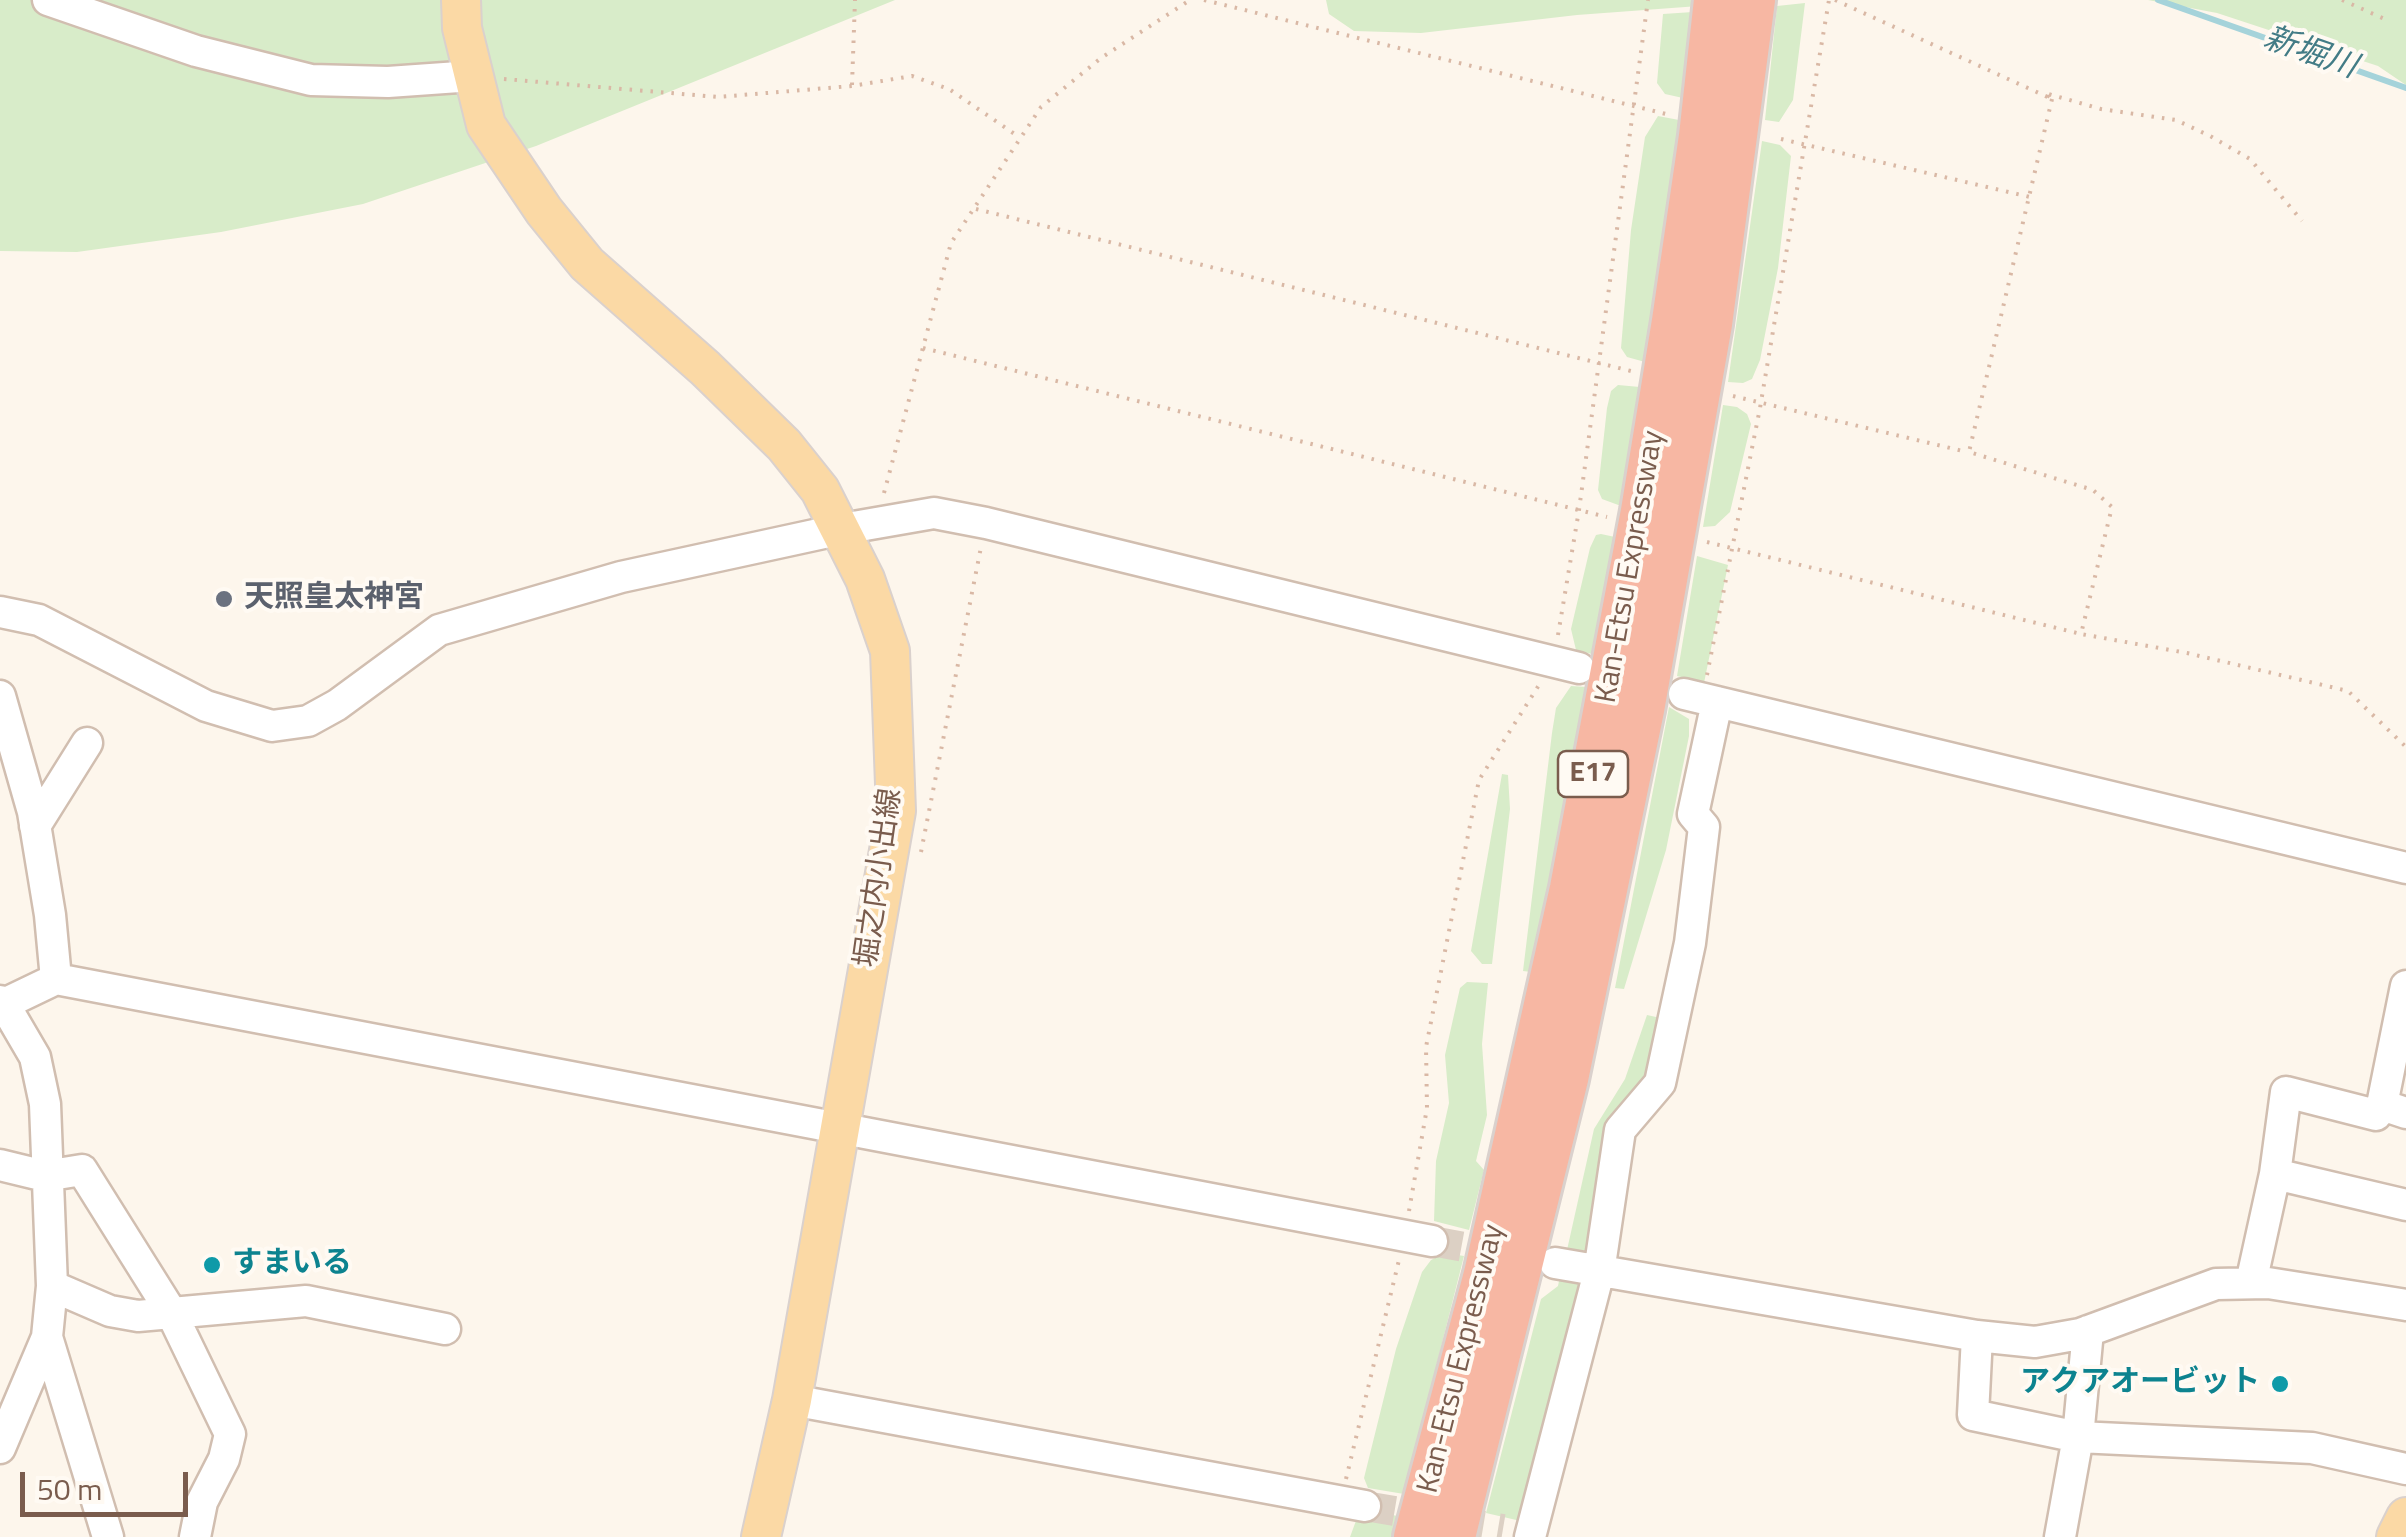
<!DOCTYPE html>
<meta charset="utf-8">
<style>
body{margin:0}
#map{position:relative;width:2406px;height:1537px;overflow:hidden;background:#fdf6ec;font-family:"Titillium Web",sans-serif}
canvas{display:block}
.scale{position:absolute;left:20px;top:1472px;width:168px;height:45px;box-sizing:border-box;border:5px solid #7a5c4d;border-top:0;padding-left:12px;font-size:30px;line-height:35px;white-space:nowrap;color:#7a5c4d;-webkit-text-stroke:8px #fffaf3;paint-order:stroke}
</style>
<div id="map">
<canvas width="2406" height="1537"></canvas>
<div class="scale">50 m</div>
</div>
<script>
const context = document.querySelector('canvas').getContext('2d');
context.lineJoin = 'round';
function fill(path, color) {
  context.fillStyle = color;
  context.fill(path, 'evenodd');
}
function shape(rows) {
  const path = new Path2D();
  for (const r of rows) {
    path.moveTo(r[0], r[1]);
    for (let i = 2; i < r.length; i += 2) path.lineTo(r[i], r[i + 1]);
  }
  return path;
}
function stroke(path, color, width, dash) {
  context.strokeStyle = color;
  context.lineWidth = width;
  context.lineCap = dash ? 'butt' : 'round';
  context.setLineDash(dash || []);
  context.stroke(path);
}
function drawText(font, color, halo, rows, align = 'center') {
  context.font = font + ' "Titillium Web","Noto Sans JP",sans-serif';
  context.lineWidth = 8;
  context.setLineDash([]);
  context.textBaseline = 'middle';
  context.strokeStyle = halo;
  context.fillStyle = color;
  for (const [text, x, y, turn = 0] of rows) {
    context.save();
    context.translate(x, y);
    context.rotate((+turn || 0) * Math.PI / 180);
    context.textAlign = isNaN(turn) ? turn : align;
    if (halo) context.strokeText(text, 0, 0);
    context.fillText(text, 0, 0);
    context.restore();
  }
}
const green = shape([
 [0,0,895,0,536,146,363,204,221,232,77,252,0,251],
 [1326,0,1780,0,1577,15,1421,33,1354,31,1329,14],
 [2148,0,2406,0,2406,85,2378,66,2217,13],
 [1805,3,1793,100,1779,122,1765,120,1777,6],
 [1693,12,1683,98,1665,94,1657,83,1663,14],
 [1658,116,1679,120,1645,362,1627,357,1621,348,1631,230,1645,137],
 [1762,141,1780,145,1791,156,1778,268,1760,360,1752,379,1743,383,1728,382],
 [1618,385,1640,387,1621,506,1602,499,1598,490,1607,408,1611,391],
 [1723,405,1737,407,1747,414,1751,424,1730,512,1715,526,1703,527],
 [1601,534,1615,537,1596,655,1576,650,1571,629,1590,548,1596,535],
 [1697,556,1728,565,1704,683,1677,676],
 [1571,686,1587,687,1531,972,1523,971,1552,733,1556,708],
 [1669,707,1689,719,1689,736,1666,850,1624,989,1615,988],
 [1502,774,1508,775,1510,809,1492,964,1482,964,1471,951],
 [1467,982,1488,983,1482,1044,1487,1115,1476,1161,1484,1170,1469,1230,1434,1221,1436,1161,1449,1103,1445,1055,1460,988],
 [1647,1015,1665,1019,1590,1253,1567,1250,1594,1129,1625,1079],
 [1445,1253,1464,1256,1404,1494,1368,1488,1364,1478,1396,1349,1422,1272,1431,1260],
 [1560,1276,1577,1281,1582,1286,1525,1522,1486,1513,1541,1299,1558,1286],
 [1367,1511,1398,1516,1392,1537,1350,1537,1357,1518]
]);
const stream = shape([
 [2158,0,2406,88]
]);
const minorTunnel = shape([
 [1432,1241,1508,1255],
 [1365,1506,1503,1529]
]);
const path = shape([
 [1204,0,1666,114],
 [1835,0,2052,99,2045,93,2101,109,2176,120,2210,136,2250,159,2302,221],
 [2342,0,2387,20],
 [504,79,718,97,852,86,912,76,949,89,1019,137],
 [852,85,855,0],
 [2052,99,1969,452,2093,490,2112,507,2081,634,2187,653,2348,691,2406,747],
 [1781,139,2030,197],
 [976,209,1631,371],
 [923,348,1607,517],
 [1733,396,1967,452],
 [884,493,951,243,1041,107,1101,58,1190,0],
 [1707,542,2081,634],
 [1558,635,1579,510,1648,0],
 [1707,675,1760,408,1829,0],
 [921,852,981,547],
 [1409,1211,1427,1108,1426,1047,1479,780,1539,685],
 [1346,1479,1399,1260]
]);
const minor = shape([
 [48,0,196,51,311,80,388,82,473,76],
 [0,612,39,620,206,706,272,726,308,721,337,705,439,630,621,577,842,529,934,513,986,523,1579,668],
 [1684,694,2406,868],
 [0,696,33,812,50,915,56,979],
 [35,826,87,743],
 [0,1001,4,1004,35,1057,45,1104,52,1286,47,1337,0,1448],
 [0,1010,4,1004,56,979,1432,1241],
 [2382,1105,2406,986],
 [0,1165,45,1176,82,1170,171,1312,230,1434,224,1459,202,1502,195,1537],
 [2275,1174,2286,1092,2376,1115,2382,1105,2406,1113],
 [1555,1263,1977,1336,2035,1342,2080,1334,2216,1284,2268,1283,2406,1305],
 [2251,1283,2275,1174,2406,1205],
 [52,1286,110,1311,138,1316,306,1301,445,1329],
 [1977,1336,1973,1415,2078,1437,2312,1448,2406,1469],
 [47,1337,108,1537],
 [792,1400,1365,1506],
 [1530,1537,1599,1272,1620,1130,1660,1083,1690,943,1704,827,1693,814,1717,702],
 [2060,1537,2078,1437,2088,1331]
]);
const major = shape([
 [461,0,462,28,486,125,544,211,587,264,705,368,784,445,820,490,865,579,890,651,896,811,792,1400,761,1537],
 [2396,1537,2406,1517]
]);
const highway = shape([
 [1415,1537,1485,1274,1571,888,1642,511,1673,321,1700,136,1715,0],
 [1454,1537,1567,1079,1643,710,1711,324,1754,0]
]);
const markers = [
 [224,599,10,"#6b7280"],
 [212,1265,10,"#0f9aa8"],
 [2280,1384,10,"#0f9aa8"]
];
const shields = [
 [1593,774,70]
];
const shieldNames = [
 ["E17",1593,774]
];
const streetNames = [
 ["Kan-Etsu Expressway",1631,567,-80],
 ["堀之内小出線",880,878,-82],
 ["Kan-Etsu Expressway",1462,1359,-76]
];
const worshipNames = [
 ["天照皇太神宮",244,599]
];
const cultureNames = [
 ["すまいる",232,1265],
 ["アクアオービット",2260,1384,"right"]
];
const waterNames = [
 ["新堀川",2310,54,19]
];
fill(green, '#d8ecc9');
stroke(stream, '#a5d3da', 6);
stroke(minorTunnel, '#dcd0c4', 30, [30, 15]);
stroke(minor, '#d1beb0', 35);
stroke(major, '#dad1cd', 42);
stroke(highway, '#dad1cd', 48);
stroke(path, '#d9b8a5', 4, [2.5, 8]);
stroke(minor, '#fff', 30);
stroke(major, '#fbd9a5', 38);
stroke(highway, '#f7b7a3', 42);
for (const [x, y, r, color] of markers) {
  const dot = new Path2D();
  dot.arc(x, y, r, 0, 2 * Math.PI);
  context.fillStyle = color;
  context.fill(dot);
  stroke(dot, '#fffaf3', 4);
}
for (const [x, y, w] of shields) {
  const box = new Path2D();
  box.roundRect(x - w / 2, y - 23, w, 46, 8);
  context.fillStyle = '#fffaf3';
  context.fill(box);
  stroke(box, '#7a5c4d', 2.5);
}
drawText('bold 28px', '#7a5c4d', null, shieldNames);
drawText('30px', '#7a5c4d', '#fffaf3', streetNames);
drawText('bold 30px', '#5b616d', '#fffaf3', worshipNames, 'left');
drawText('bold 30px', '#0d838f', '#fffaf3', cultureNames, 'left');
drawText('italic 32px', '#437c86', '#fffaf3', waterNames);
</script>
